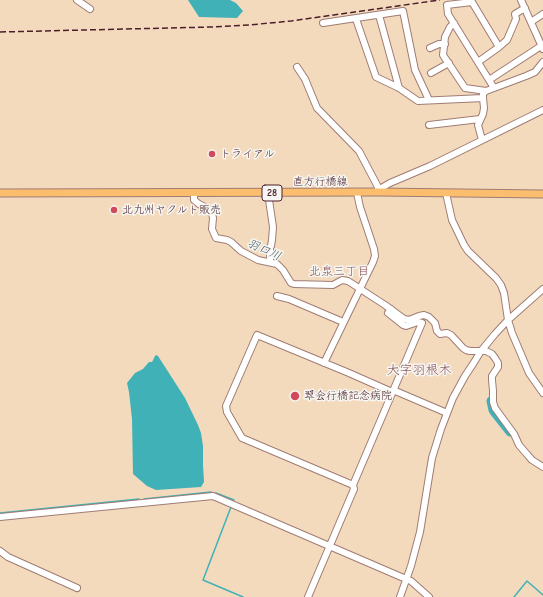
<!DOCTYPE html>
<meta charset="utf-8">
<style>
body{margin:0}
canvas{display:block;background:#f4dabd}
</style>
<canvas width="543" height="597"></canvas>
<script>
const context = document.querySelector('canvas').getContext('2d');
context.lineJoin = 'round';
function fill(path, color) {
  context.fillStyle = color;
  context.fill(path, 'evenodd');
}
function shape(rows) {
  const path = new Path2D();
  for (const r of rows) {
    path.moveTo(r[0], r[1]);
    for (let i = 2; i < r.length; i += 2) path.lineTo(r[i], r[i + 1]);
  }
  return path;
}
function stroke(path, color, width, dash) {
  context.strokeStyle = color;
  context.lineWidth = width;
  context.lineCap = dash ? 'butt' : 'round';
  context.setLineDash(dash || []);
  context.stroke(path);
}
function drawText(font, color, halo, rows, align = 'center') {
  context.font = font + ' "Comic Neue","Klee One",sans-serif';
  context.lineWidth = 3;
  context.setLineDash([]);
  context.textBaseline = 'middle';
  context.strokeStyle = halo;
  context.fillStyle = color;
  for (const [text, x, y, turn = 0] of rows) {
    context.save();
    context.translate(x, y);
    context.rotate((+turn || 0) * Math.PI / 180);
    context.textAlign = isNaN(turn) ? turn : align;
    if (halo) context.strokeText(text, 0, 0);
    context.fillText(text, 0, 0);
    context.restore();
  }
}
const water = shape([
 [188,0,230,0,236,3,243,11,237,18,199,17],
 [156,355,158,356,185,398,198,425,201,433,203,446,203,465,204,482,201,487,156,490,147,486,133,474,132,419,129,392,127,383,135,373,143,369,149,362,152,362,155,356]
]);
const stream = shape([
 [216,493,234,500],
 [144,499,211,492],
 [231,507,203,580,243,597],
 [0,513,139,499],
 [514,597,527,581,543,595]
]);
const river = shape([
 [491,401,493,410,495,413,510,432]
]);
const minor = shape([
 [77,0,90,9],
 [521,0,543,49],
 [379,15,399,88],
 [356,19,376,77,399,88,418,101,483,98],
 [531,22,543,14],
 [323,23,403,11,415,70,429,100],
 [454,23,450,27,445,37,443,55,465,88,486,91],
 [430,48,439,44,445,44],
 [478,62,499,47],
 [297,67,305,79,317,108,359,151,378,187,378,192],
 [431,73,449,63],
 [489,80,541,46],
 [494,88,448,14,447,5,472,2,499,47,507,40,516,19,515,14,525,8],
 [429,125,480,119],
 [482,140,478,125,483,114,484,108,483,98,483,94,486,91,526,76,535,72,543,62],
 [378,192,383,187,390,183,430,166,543,110],
 [194,193,194,200,199,204,210,210,212,213,213,218,212,229,216,238,227,240,231,242,241,251,258,260,277,264,283,270,291,283,294,284,333,285,342,280,348,281,385,305,404,319,409,320,419,316,424,315,429,317,435,323,437,331,440,334,447,333,451,335,463,348,466,350,470,351,486,351,492,354,495,358,498,363,498,367,492,376,492,380,493,391,493,402,495,408,514,434,519,445,525,452,532,460,543,467],
 [268,193,273,227,272,240,271,246,270,247,270,261],
 [446,193,452,220,464,245,468,251,496,278,501,285,504,293,508,320,512,333,529,373,543,393],
 [277,296,289,299,343,322],
 [324,363,373,262,375,256,374,249,360,207,357,193],
 [393,390,447,413],
 [353,485,422,323,418,322,406,326,403,325,388,313,391,309],
 [0,517,213,496,406,579,411,581,429,597],
 [0,551,8,557,77,588],
 [308,597,354,489,353,485,242,438,227,412,226,406,257,335,349,373,392,392],
 [400,597,411,566,420,532,432,458,441,429,453,398,465,376,473,364,481,351,495,334,508,320,543,289]
]);
const major = shape([
 [0,193,378,192,543,194]
]);
const rail = shape([
 [0,32,211,27,249,25,291,21,440,0]
]);
const markers = [
 [212,154,4,"#d1495b"],
 [114,210,4,"#d1495b"],
 [295,396,5,"#d1495b"]
];
const shields = [
 [272,193,20]
];
const shieldNames = [
 ["28",272,193]
];
const poiNames = [
 ["トライアル",220,154],
 ["北九州ヤクルト販売",122,210],
 ["翠会行橋記念病院",304,396]
];
const streetNames = [
 ["直方行橋線",320,182]
];
const waterNames = [
 ["羽口川",264,250,24]
];
const neighbourhoodNames = [
 ["北泉三丁目",339,272]
];
const quarterNames = [
 ["大字羽根木",419,370]
];
fill(water, '#40b1b7');
stroke(stream, '#40b1b7', 1.5);
stroke(river, '#40b1b7', 9);
stroke(minor, '#9f7c74', 8);
stroke(major, '#9f7c74', 9);
stroke(minor, '#fff', 6);
stroke(major, '#fbbd6e', 7);
stroke(rail, '#4a1f2b', 1.5, [6, 3]);
for (const [x, y, r, color] of markers) {
  const dot = new Path2D();
  dot.arc(x, y, r, 0, 2 * Math.PI);
  context.fillStyle = color;
  context.fill(dot);
  stroke(dot, '#f6f6f2', 1.5);
}
for (const [x, y, w] of shields) {
  const box = new Path2D();
  box.roundRect(x - w / 2, y - 8, w, 16, 3);
  context.fillStyle = '#f6f6f2';
  context.fill(box);
  stroke(box, '#4a1f2b', 1);
}
drawText('bold 10px', '#4a1f2b', null, shieldNames);
drawText('11px', '#4a1f2b', '#f6f6f2', poiNames, 'left');
drawText('11px', '#4a1f2b', '#f6f6f2', streetNames);
drawText('italic 12px', '#465963', '#f6f6f2', waterNames);
drawText('12px', '#894f56', '#f6f6f2', neighbourhoodNames);
drawText('13px', '#894f56', '#f6f6f2', quarterNames);
</script>
